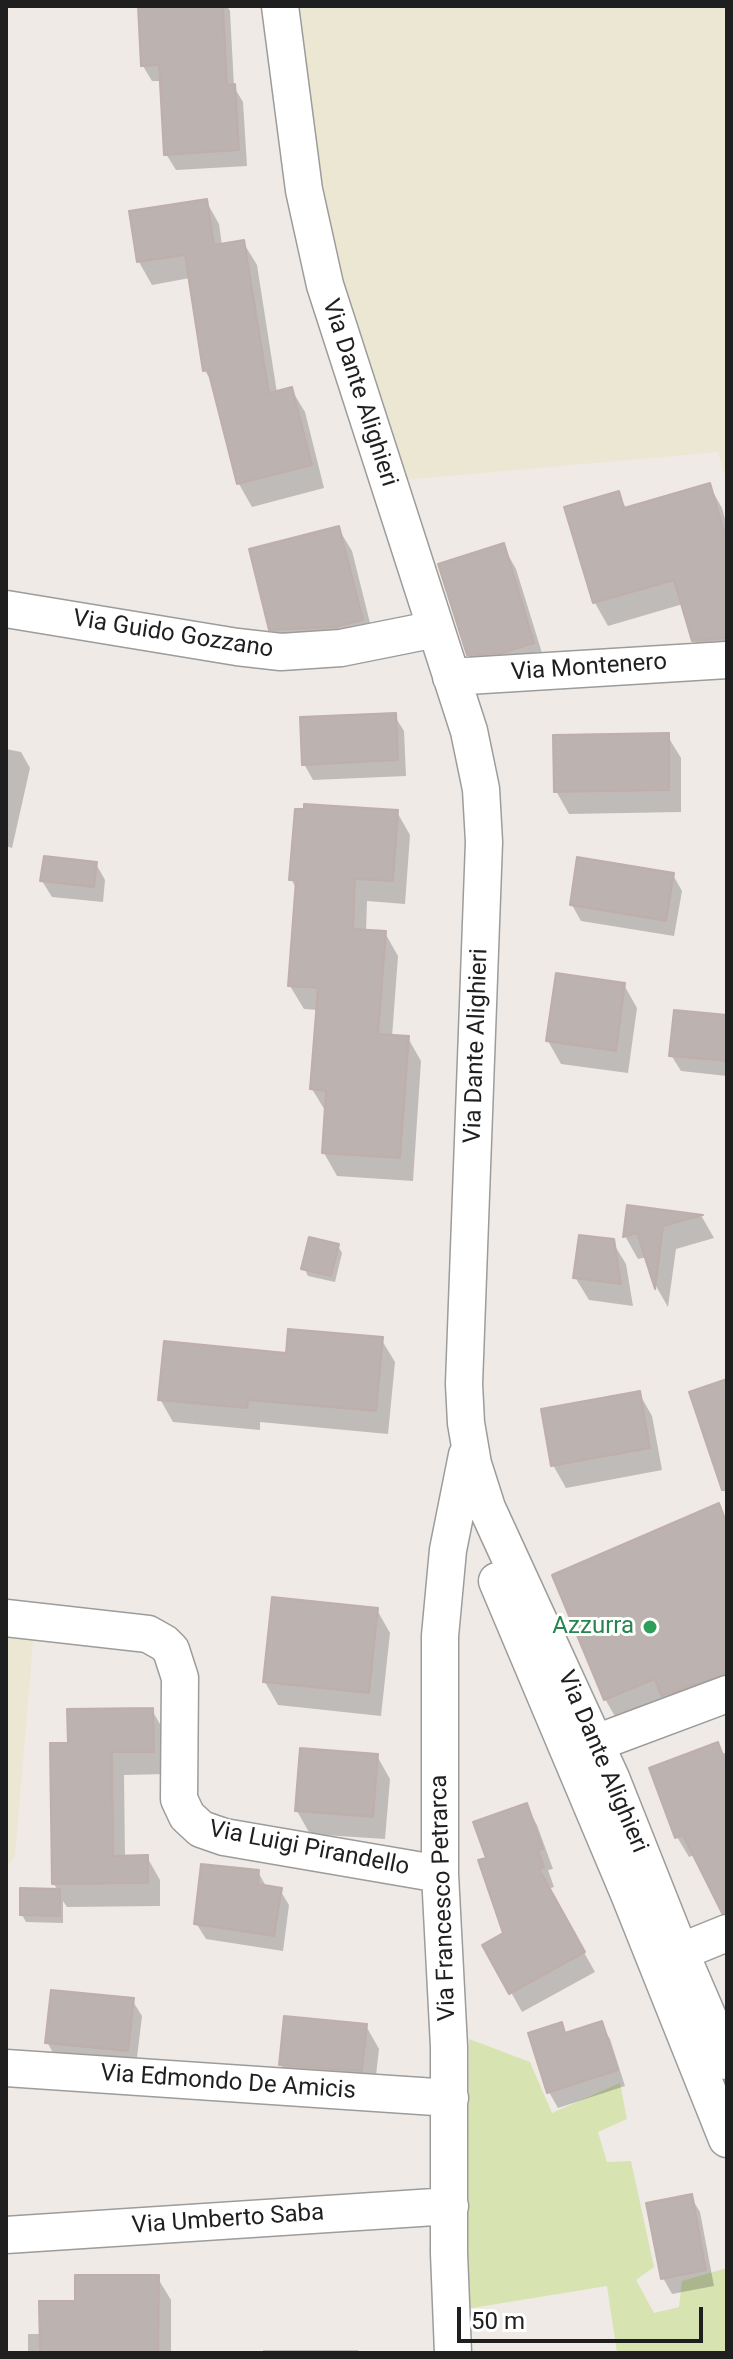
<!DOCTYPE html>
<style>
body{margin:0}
#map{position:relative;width:733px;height:2359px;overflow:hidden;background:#efeae6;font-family:Roboto,sans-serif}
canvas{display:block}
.frame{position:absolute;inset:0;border:8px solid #1f1f1f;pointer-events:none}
.scale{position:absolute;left:457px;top:2307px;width:246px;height:36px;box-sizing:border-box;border:4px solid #1f1f1f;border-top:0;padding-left:10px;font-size:24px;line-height:28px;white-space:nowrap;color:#1f1f1f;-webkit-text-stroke:6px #fff;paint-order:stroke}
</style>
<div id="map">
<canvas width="733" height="2359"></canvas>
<div class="frame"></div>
<div class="scale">50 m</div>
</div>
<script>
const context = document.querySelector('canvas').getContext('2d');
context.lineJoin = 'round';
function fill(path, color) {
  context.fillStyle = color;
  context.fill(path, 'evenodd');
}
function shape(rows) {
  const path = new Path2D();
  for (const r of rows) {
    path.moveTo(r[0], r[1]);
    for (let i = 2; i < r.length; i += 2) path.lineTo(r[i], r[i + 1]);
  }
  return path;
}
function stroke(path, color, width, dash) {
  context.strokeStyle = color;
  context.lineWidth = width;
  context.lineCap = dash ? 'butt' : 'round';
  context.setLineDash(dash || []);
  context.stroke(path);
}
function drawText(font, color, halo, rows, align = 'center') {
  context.font = font + ' Roboto,sans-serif';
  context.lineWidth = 6;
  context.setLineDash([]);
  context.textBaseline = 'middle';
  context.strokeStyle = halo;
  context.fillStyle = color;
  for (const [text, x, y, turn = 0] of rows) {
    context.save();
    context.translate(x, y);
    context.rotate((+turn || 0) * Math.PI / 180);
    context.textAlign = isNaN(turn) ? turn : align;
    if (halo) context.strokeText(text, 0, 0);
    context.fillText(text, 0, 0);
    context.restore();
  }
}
const farmland = shape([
 [291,6,727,6,727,482,718,452,404,480,318,212],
 [6,1630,34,1632,15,1856,6,1869]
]);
const grass = shape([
 [469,2039,530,2062,552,2113,620,2083,627,2119,598,2132,607,2162,631,2161,654,2267,636,2280,654,2313,679,2307,682,2281,727,2268,727,2353,617,2353,607,2286,466,2309]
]);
const shadow = shape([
 [140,6,227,6,230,11,234,87,243,102,247,166,176,170,166,154,162,81,152,81,143,66],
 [206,201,219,224,222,246,243,242,257,265,277,393,291,389,305,412,324,488,252,507,239,484,214,385,205,371,190,278,152,285,139,262],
 [709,485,722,508,727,526,727,662,707,663,694,640,683,604,608,626,595,603,567,508,618,493,627,510],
 [338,528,352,551,375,643,285,652,271,629],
 [503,546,516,569,546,666,482,677,468,654],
 [394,715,404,731,406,776,313,780,304,764],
 [667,735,681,758,681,812,569,814,556,791],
 [6,749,21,752,30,768,12,848,6,846],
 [397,812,410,835,405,904,367,901,366,932,385,933,398,956,392,1037,408,1038,421,1061,413,1181,337,1176,324,1153,326,1112,312,1089,318,1010,304,1009,290,986,297,890,291,879],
 [96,864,105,880,103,902,52,897,42,881],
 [673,875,682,891,674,936,581,921,572,905],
 [624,985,637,1008,628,1073,561,1064,548,1041],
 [727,1017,727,1076,681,1071,671,1055],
 [629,1207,702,1217,714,1238,676,1249,668,1307,657,1288,647,1257,638,1259,625,1236],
 [612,1241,626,1264,633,1306,589,1300,575,1277],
 [338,1246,342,1253,335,1282,308,1276,304,1268],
 [381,1339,395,1362,388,1434,260,1422,260,1430,173,1422,160,1399,288,1355],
 [639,1393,652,1416,662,1470,566,1488,553,1465],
 [718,1506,727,1521,727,1703,620,1725,605,1699],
 [377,1610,390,1633,381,1716,278,1705,265,1682],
 [152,1710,165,1733,166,1774,124,1775,125,1858,147,1857,160,1880,160,1906,67,1907,63,1901,63,1923,26,1922,22,1915,58,1891,54,1884,70,1745],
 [717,1744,722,1754,727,1752,727,1918,695,1855,689,1857,677,1837],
 [377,1756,390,1779,385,1839,310,1834,297,1811],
 [526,1805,537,1825,553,1869,548,1870,554,1887,548,1889,595,1972,522,2012,485,1945,505,1934,488,1859],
 [258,1872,267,1888,280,1890,289,1905,283,1951,206,1939,196,1923],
 [132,2000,142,2016,136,2066,56,2058,47,2042],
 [561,2024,567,2034,601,2024,610,2039,625,2086,558,2108,549,2092],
 [366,2026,379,2049,374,2093,294,2088,281,2065],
 [691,2197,700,2212,714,2286,672,2294,663,2278],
 [157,2277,171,2300,171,2353,28,2353,28,2334,41,2334,77,2303],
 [263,2350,358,2350,360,2353,263,2353]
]);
const building = shape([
 [138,6,223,6,227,85,235,84,239,150,164,155,159,65,141,66,138,6],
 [207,199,214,245,244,240,269,393,292,387,312,465,237,484,208,370,203,371,185,255,137,262,129,211,207,199],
 [710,483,727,542,727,638,692,641,674,580,593,603,564,507,619,491,624,508,710,483],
 [339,526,363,620,335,627,269,630,249,549,339,526],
 [504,543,534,643,502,653,467,655,438,564,504,543],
 [396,713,398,760,302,765,300,717,396,713],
 [669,733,669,790,554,792,553,735,669,733],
 [304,804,398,810,393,881,355,879,353,929,386,931,378,1034,409,1036,400,1158,322,1153,326,1091,310,1089,318,988,288,986,296,880,289,880,295,809,304,809,304,804],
 [44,856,97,862,94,887,40,881,44,856],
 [577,857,674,873,666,921,570,905,577,857],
 [556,973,625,983,616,1051,546,1041,556,973],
 [674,1010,727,1015,727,1061,669,1056,674,1010],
 [627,1205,703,1215,663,1226,655,1289,637,1233,623,1237,627,1205],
 [579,1235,614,1239,621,1284,573,1278,579,1235],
 [309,1237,339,1244,331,1276,301,1269,309,1237],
 [288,1329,383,1337,376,1411,248,1400,247,1408,158,1400,164,1341,286,1353,288,1329],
 [727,1379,727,1490,722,1490,689,1392,727,1379],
 [640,1391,650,1448,551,1466,541,1409,640,1391],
 [719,1503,727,1524,727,1674,661,1696,655,1679,604,1700,552,1575,719,1503],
 [272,1597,378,1608,369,1693,263,1682,272,1597],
 [153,1708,154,1752,112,1752,113,1856,148,1855,148,1883,52,1884,50,1743,68,1743,67,1709,153,1708],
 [718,1742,727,1766,727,1912,722,1913,683,1835,675,1838,649,1768,718,1742],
 [300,1748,378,1754,373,1817,295,1811,300,1748],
 [527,1803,543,1849,538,1850,544,1867,539,1869,585,1952,509,1994,482,1945,503,1933,478,1860,486,1858,473,1822,527,1803],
 [201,1864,259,1870,258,1884,282,1888,274,1936,194,1924,201,1864],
 [20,1888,60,1889,60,1916,20,1915,20,1888],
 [51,1990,134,1998,128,2051,45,2043,51,1990],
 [284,2016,367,2024,362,2071,279,2065,284,2016],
 [602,2021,618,2070,547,2093,528,2033,562,2022,565,2033,602,2021],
 [692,2194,706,2270,661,2279,646,2203,692,2194],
 [75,2275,159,2275,158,2353,40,2353,39,2301,75,2301,75,2275]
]);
const minor = shape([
 [280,6,304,190,325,285,469,731,481,789,484,842,464,1384,466,1423,473,1464,487,1508,611,1778,680,1952,727,2061],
 [6,609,237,647,281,652,341,648,436,629],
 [451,677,727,660],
 [497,1581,629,1894,727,2139],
 [6,1618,148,1634,164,1643,171,1650,180,1678,179,1799,187,1816,201,1829,224,1837,440,1874],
 [596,1743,727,1694],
 [680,1952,727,1933],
 [6,2068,450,2098],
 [6,2235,450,2206],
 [453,2353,449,2253,449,2047,440,1874,440,1636,448,1550,467,1455]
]);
const markers = [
 [650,1627,8,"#2e9e5b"]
];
const streetNames = [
 ["Via Dante Alighieri",359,393,72],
 ["Via Guido Gozzano",173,635,9],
 ["Via Montenero",589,668,-4],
 ["Via Dante Alighieri",477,1046,-88],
 ["Via Dante Alighieri",602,1762,67],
 ["Via Luigi Pirandello",309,1849,11],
 ["Via Francesco Petrarca",444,1898,-92],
 ["Via Edmondo De Amicis",228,2083,4],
 ["Via Umberto Saba",228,2220,-4]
];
const leisureNames = [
 ["Azzurra",634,1627]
];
fill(farmland, '#ece7d3');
fill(grass, '#d7e4b1');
fill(shadow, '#0003');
fill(building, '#bcb2af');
stroke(building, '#bfaeaa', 2);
stroke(minor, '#9c9c9c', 39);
stroke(minor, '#fff', 36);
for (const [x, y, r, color] of markers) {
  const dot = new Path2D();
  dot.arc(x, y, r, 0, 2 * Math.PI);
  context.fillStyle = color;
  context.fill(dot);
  stroke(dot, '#fff', 3);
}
drawText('24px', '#1f1f1f', '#fff', streetNames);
drawText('24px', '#27864d', '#fff', leisureNames, 'right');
</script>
